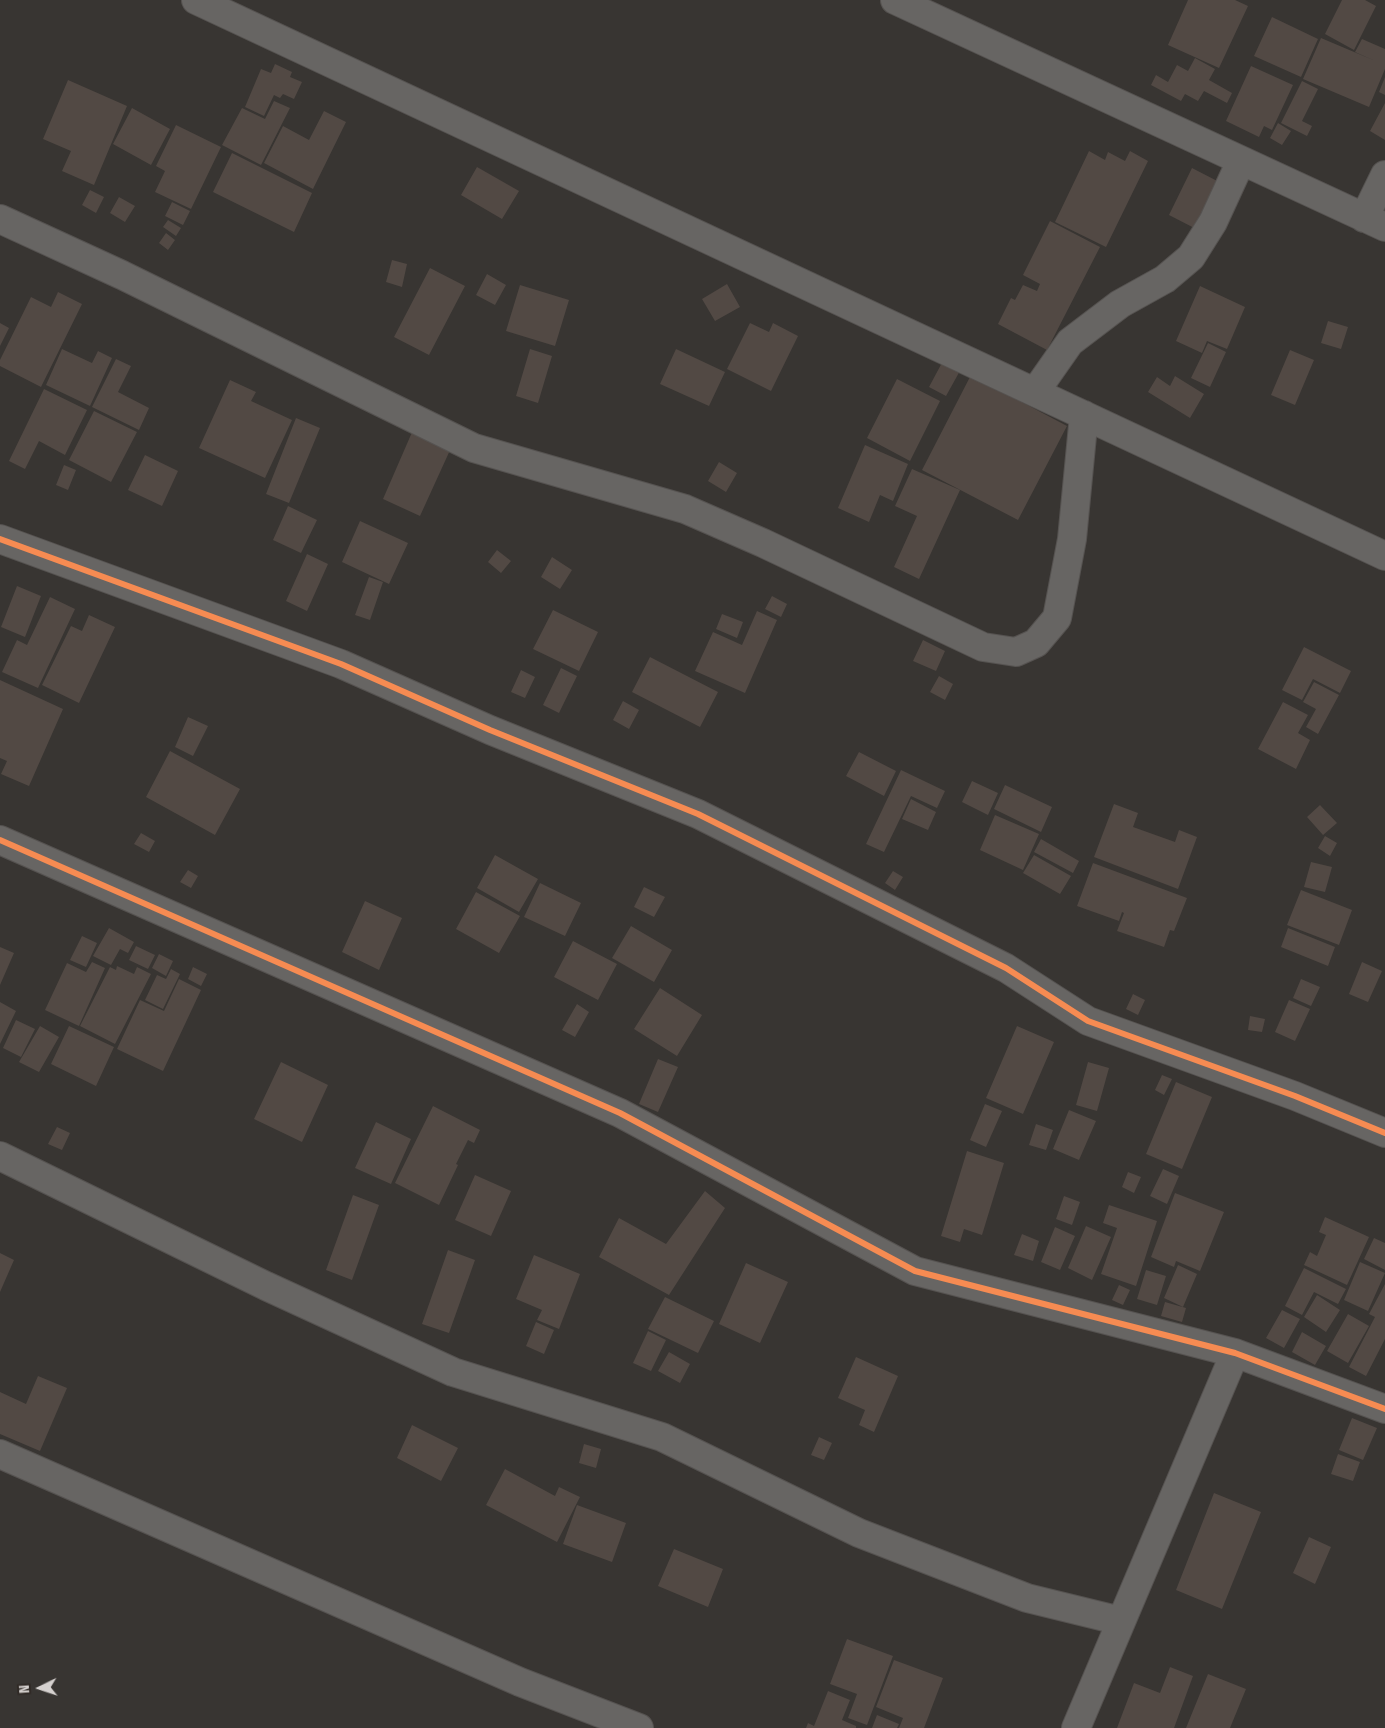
<!DOCTYPE html>
<style>
body{margin:0}
#map{position:relative;width:1385px;height:1728px;overflow:hidden;background:#383532;font-family:"Fira Sans Condensed",sans-serif}
canvas{display:block}
.north{position:absolute;left:15px;top:1663px;width:50px;height:50px;-webkit-text-stroke:4px #302a26;paint-order:stroke;rotate:266deg;font-size:14px;font-weight:700;line-height:20px;text-align:center;color:#d5d1cf}
.north::after{content:'';display:block;margin:auto;width:18px;height:22px;background:#d5d1cf;clip-path:polygon(50% 0,100% 100%,50% 72%,0 100%)}
</style>
<div id="map">
<canvas width="1385" height="1728"></canvas>
<div class="north">N</div>
</div>
<script>
const context = document.querySelector('canvas').getContext('2d');
context.lineJoin = 'round';
function fill(path, color) {
  context.fillStyle = color;
  context.fill(path, 'evenodd');
}
function shape(rows) {
  const path = new Path2D();
  for (const r of rows) {
    path.moveTo(r[0], r[1]);
    for (let i = 2; i < r.length; i += 2) path.lineTo(r[i], r[i + 1]);
  }
  return path;
}
function stroke(path, color, width, dash) {
  context.strokeStyle = color;
  context.lineWidth = width;
  context.lineCap = dash ? 'butt' : 'round';
  context.setLineDash(dash || []);
  context.stroke(path);
}
const building = shape([
 [1188,0,1235,0,1248,6,1219,68,1168,45],
 [1342,0,1365,0,1376,6,1354,50,1325,34],
 [1272,17,1318,39,1301,77,1254,56],
 [1321,38,1373,60,1355,52,1362,39,1385,49,1385,69,1369,107,1303,79],
 [1195,58,1215,69,1209,80,1232,93,1227,103,1204,91,1198,101,1185,94,1181,101,1151,85,1156,75,1168,82,1177,65,1188,71],
 [275,64,292,72,290,77,302,82,294,99,283,94,280,98,274,95,264,116,245,107,261,69,271,73],
 [1251,66,1293,85,1272,130,1264,126,1259,137,1226,121],
 [1385,77,1385,95,1379,92],
 [68,80,127,106,94,185,62,171,71,151,43,139],
 [1302,81,1318,89,1302,121,1312,126,1307,136,1281,123],
 [274,101,290,108,261,165,222,145,242,108,265,119],
 [1385,103,1385,140,1370,131],
 [132,108,170,129,151,165,113,144],
 [324,111,346,122,313,189,264,163,283,126,309,140],
 [1278,123,1291,131,1282,145,1270,138],
 [176,125,221,147,191,209,155,192,165,171,156,166],
 [1089,151,1105,160,1108,152,1125,161,1130,151,1148,161,1106,247,1055,222],
 [232,153,312,193,294,232,213,192],
 [477,167,519,191,502,219,461,195],
 [1192,168,1225,185,1202,232,1169,215],
 [90,190,104,197,96,213,82,205],
 [119,197,135,206,125,222,110,213],
 [172,202,190,211,183,225,165,216],
 [168,220,181,228,176,236,163,227],
 [1050,221,1100,247,1047,350,998,324,1011,298,1015,300,1023,285,1037,291,1040,284,1023,275],
 [166,233,175,240,168,250,159,243],
 [392,260,407,264,402,287,386,282],
 [430,268,465,286,429,355,394,337],
 [487,274,506,285,495,305,476,295],
 [727,284,740,307,715,321,702,299],
 [520,285,569,300,555,346,506,331],
 [1200,286,1245,307,1227,349,1207,341,1202,353,1176,341],
 [58,292,82,304,41,387,0,366,0,360,31,297,51,307],
 [1328,321,1348,327,1341,349,1321,343],
 [0,323,9,328,0,346],
 [750,323,769,332,773,323,798,336,771,391,727,369],
 [1208,343,1226,352,1210,387,1191,378],
 [62,349,92,363,98,351,112,358,90,406,46,385],
 [530,349,552,356,538,403,516,396],
 [676,349,725,372,709,406,660,384],
 [1290,350,1314,360,1295,405,1271,395],
 [116,359,131,366,118,392,149,408,139,430,92,407],
 [944,359,961,369,946,396,929,387],
 [971,375,1067,426,1018,520,922,470],
 [1175,376,1204,394,1190,418,1148,392,1157,377,1170,386],
 [897,379,940,401,910,461,867,438],
 [230,380,256,392,251,401,292,420,265,478,199,448],
 [44,389,87,410,65,455,39,441,25,469,9,461],
 [94,411,137,432,111,482,69,460],
 [296,418,320,428,289,503,266,494],
 [413,430,451,448,420,516,383,499],
 [865,445,908,464,893,501,880,495,869,522,838,508],
 [145,455,178,471,162,506,128,490],
 [719,462,737,473,726,492,708,481],
 [64,465,76,470,68,490,56,485],
 [912,469,960,490,919,579,894,567,917,516,895,506],
 [288,506,317,520,301,553,273,540],
 [360,521,408,543,389,584,342,562],
 [497,550,511,561,501,573,488,562],
 [307,554,328,564,307,611,286,601],
 [552,557,572,570,560,589,541,577],
 [369,577,383,582,370,620,355,615],
 [17,586,41,596,25,637,1,627],
 [772,596,787,604,781,617,765,609],
 [50,597,75,609,38,688,2,672,17,640,27,645],
 [553,610,598,632,579,671,533,649],
 [757,611,777,620,745,693,695,671,713,632,742,645],
 [722,614,743,622,737,638,716,629],
 [89,615,115,627,79,703,42,685,71,626,82,631],
 [923,640,945,651,936,671,913,661],
 [1304,647,1351,671,1340,693,1313,679,1302,700,1282,690],
 [650,657,718,692,700,727,632,692],
 [561,668,577,676,559,713,543,705],
 [521,670,535,677,525,698,511,692],
 [939,676,953,684,945,700,930,692],
 [0,680,63,709,29,786,1,774,7,761,0,758],
 [1314,682,1339,695,1318,734,1306,727,1316,709,1303,702],
 [623,701,639,710,629,729,613,720],
 [1283,702,1308,715,1298,733,1310,740,1296,769,1258,749],
 [188,717,208,726,193,756,175,747],
 [170,751,240,789,215,835,146,797],
 [859,752,896,771,884,796,846,776],
 [901,770,945,791,937,808,911,796,884,852,866,844],
 [972,781,998,793,988,815,962,802],
 [1005,785,1052,807,1041,832,994,809],
 [911,799,936,812,928,830,902,819],
 [1114,804,1138,813,1133,827,1175,842,1179,830,1197,837,1178,889,1094,857],
 [1320,805,1337,823,1323,835,1307,817],
 [995,815,1039,834,1023,870,980,850],
 [141,833,155,841,149,852,134,844],
 [1325,836,1337,843,1330,856,1318,848],
 [1041,839,1079,861,1073,873,1034,852],
 [495,855,538,879,519,912,477,888],
 [1034,855,1071,876,1060,894,1023,873],
 [1311,862,1332,867,1325,892,1304,887],
 [1093,863,1187,898,1174,931,1170,930,1164,947,1117,931,1124,913,1122,912,1119,921,1077,906],
 [188,870,198,876,191,888,180,882],
 [893,871,903,877,895,890,885,883],
 [540,883,581,903,565,936,524,917],
 [644,887,665,897,654,917,634,907],
 [1301,890,1352,910,1339,945,1287,925],
 [476,892,520,916,499,953,456,929],
 [365,901,402,918,379,970,342,952],
 [631,926,672,950,654,982,612,958],
 [109,928,134,942,128,953,120,949,111,965,93,956],
 [1288,928,1335,947,1328,966,1281,947],
 [82,936,97,943,86,967,70,960],
 [573,941,617,964,598,1000,554,977],
 [136,946,155,955,148,969,129,960],
 [0,947,14,953,0,985],
 [159,954,173,961,166,976,152,968],
 [92,962,105,968,79,1026,45,1010,67,963,86,972],
 [1362,962,1382,971,1368,1002,1349,994],
 [117,966,134,974,137,967,151,974,115,1044,80,1026,110,967,116,970],
 [193,967,207,974,201,986,188,979],
 [171,969,180,974,163,1009,145,1000,157,975,166,979],
 [179,979,201,990,163,1071,117,1049,140,1000,164,1011],
 [1301,979,1320,987,1311,1006,1293,998],
 [660,988,702,1015,677,1056,634,1029],
 [1133,994,1145,1000,1138,1015,1126,1009],
 [1289,1000,1310,1009,1295,1041,1275,1032],
 [0,1002,16,1011,0,1044],
 [577,1004,589,1012,575,1037,562,1030],
 [1250,1016,1265,1019,1262,1032,1248,1030],
 [16,1020,35,1029,21,1057,3,1048],
 [40,1026,59,1037,39,1072,19,1062],
 [69,1026,114,1047,96,1086,51,1064],
 [1017,1026,1054,1042,1023,1114,986,1098],
 [658,1059,678,1067,658,1112,639,1104],
 [281,1062,328,1085,302,1142,254,1119],
 [1088,1062,1109,1068,1097,1111,1076,1105],
 [1162,1075,1172,1079,1164,1095,1155,1090],
 [1176,1082,1212,1097,1182,1169,1146,1154],
 [985,1104,1002,1111,986,1147,970,1140],
 [433,1106,480,1130,474,1143,468,1140,456,1164,458,1165,439,1205,395,1183],
 [1069,1110,1096,1121,1079,1160,1053,1149],
 [376,1122,411,1139,391,1184,355,1168],
 [1036,1124,1053,1130,1046,1150,1029,1145],
 [57,1127,70,1133,62,1150,48,1144],
 [967,1151,1004,1163,982,1235,964,1229,960,1242,941,1236],
 [1163,1169,1179,1176,1167,1204,1150,1196],
 [1128,1172,1141,1177,1134,1193,1122,1187],
 [475,1175,511,1191,491,1236,455,1220],
 [705,1191,725,1208,669,1295,599,1257,619,1218,666,1244],
 [1175,1193,1224,1212,1200,1271,1176,1261,1174,1267,1151,1257],
 [353,1195,379,1205,352,1280,326,1270],
 [1064,1196,1080,1202,1072,1225,1056,1219],
 [1109,1205,1157,1221,1136,1286,1101,1274,1117,1228,1103,1223],
 [1325,1217,1369,1237,1347,1285,1304,1265,1310,1252,1317,1256,1326,1235,1319,1232],
 [1086,1226,1111,1237,1092,1280,1068,1268],
 [1055,1227,1075,1236,1060,1270,1041,1262],
 [1022,1234,1039,1241,1033,1261,1014,1255],
 [1374,1238,1385,1243,1385,1270,1364,1259],
 [448,1250,475,1260,449,1333,422,1324],
 [0,1253,14,1260,0,1292],
 [534,1255,580,1274,559,1329,537,1320,542,1310,516,1299],
 [1360,1262,1385,1273,1368,1311,1344,1300],
 [746,1263,788,1282,760,1343,719,1324],
 [1178,1265,1197,1274,1183,1307,1164,1298],
 [1304,1268,1346,1289,1338,1304,1314,1292,1302,1315,1285,1306],
 [1146,1270,1166,1276,1157,1305,1137,1299],
 [1385,1284,1385,1339,1366,1376,1349,1367,1375,1317,1369,1314],
 [1119,1285,1130,1290,1123,1305,1112,1300],
 [1317,1295,1340,1310,1326,1332,1304,1317],
 [665,1297,714,1321,698,1353,648,1329],
 [1165,1302,1186,1308,1182,1322,1161,1316],
 [1282,1310,1300,1319,1284,1348,1266,1338],
 [1348,1314,1369,1326,1348,1363,1327,1351],
 [536,1322,554,1330,544,1354,526,1346],
 [648,1331,666,1340,651,1371,633,1363],
 [1302,1332,1326,1346,1315,1365,1292,1352],
 [669,1352,690,1364,680,1383,658,1371],
 [856,1357,898,1376,874,1432,859,1425,865,1410,838,1398],
 [38,1376,67,1388,40,1451,0,1434,0,1392,26,1404],
 [1352,1418,1377,1428,1363,1460,1339,1450],
 [412,1425,458,1448,441,1481,397,1458],
 [819,1437,832,1443,824,1460,811,1455],
 [584,1444,601,1449,596,1468,579,1463],
 [1338,1454,1360,1462,1353,1481,1331,1474],
 [505,1469,555,1496,559,1487,580,1497,557,1542,486,1505],
 [1214,1493,1261,1512,1222,1609,1176,1590],
 [577,1505,626,1523,612,1562,563,1544],
 [1309,1537,1331,1547,1315,1584,1293,1573],
 [674,1549,723,1569,708,1607,658,1586],
 [847,1639,893,1656,867,1725,848,1718,857,1694,830,1684],
 [894,1660,943,1678,924,1728,899,1728,903,1718,876,1707],
 [1170,1667,1193,1676,1174,1728,1117,1728,1134,1683,1160,1693],
 [1208,1674,1246,1689,1230,1728,1186,1728],
 [828,1691,850,1700,842,1720,856,1726,856,1728,806,1728,808,1723,814,1726],
 [877,1715,899,1724,897,1728,872,1728]
]);
const minor = shape([
 [196,0,1385,556],
 [895,0,1385,227],
 [1364,218,1385,175],
 [0,219,122,275,474,448,685,509,763,543,983,647,1016,652,1036,643,1057,618,1072,539,1084,415],
 [1035,392,1070,342,1120,304,1165,279,1191,257,1213,222,1241,161],
 [0,539,341,664,490,730,698,814,1006,968,1088,1021,1295,1096,1385,1133],
 [0,840,620,1113,915,1271,1235,1353,1385,1409],
 [0,1156,266,1286,453,1372,662,1437,859,1533,1027,1598,1121,1621],
 [0,1454,520,1682,639,1728],
 [1076,1728,1235,1353]
]);
const cycleway = shape([
 [0,539,341,664,490,730,698,814,1006,968,1088,1021,1295,1096,1385,1133],
 [0,840,620,1113,915,1271,1235,1353,1385,1409]
]);
fill(building, '#524944');
stroke(minor, '#565351', 30);
stroke(minor, '#676563', 28);
stroke(cycleway, '#f68b52', 6);
</script>
